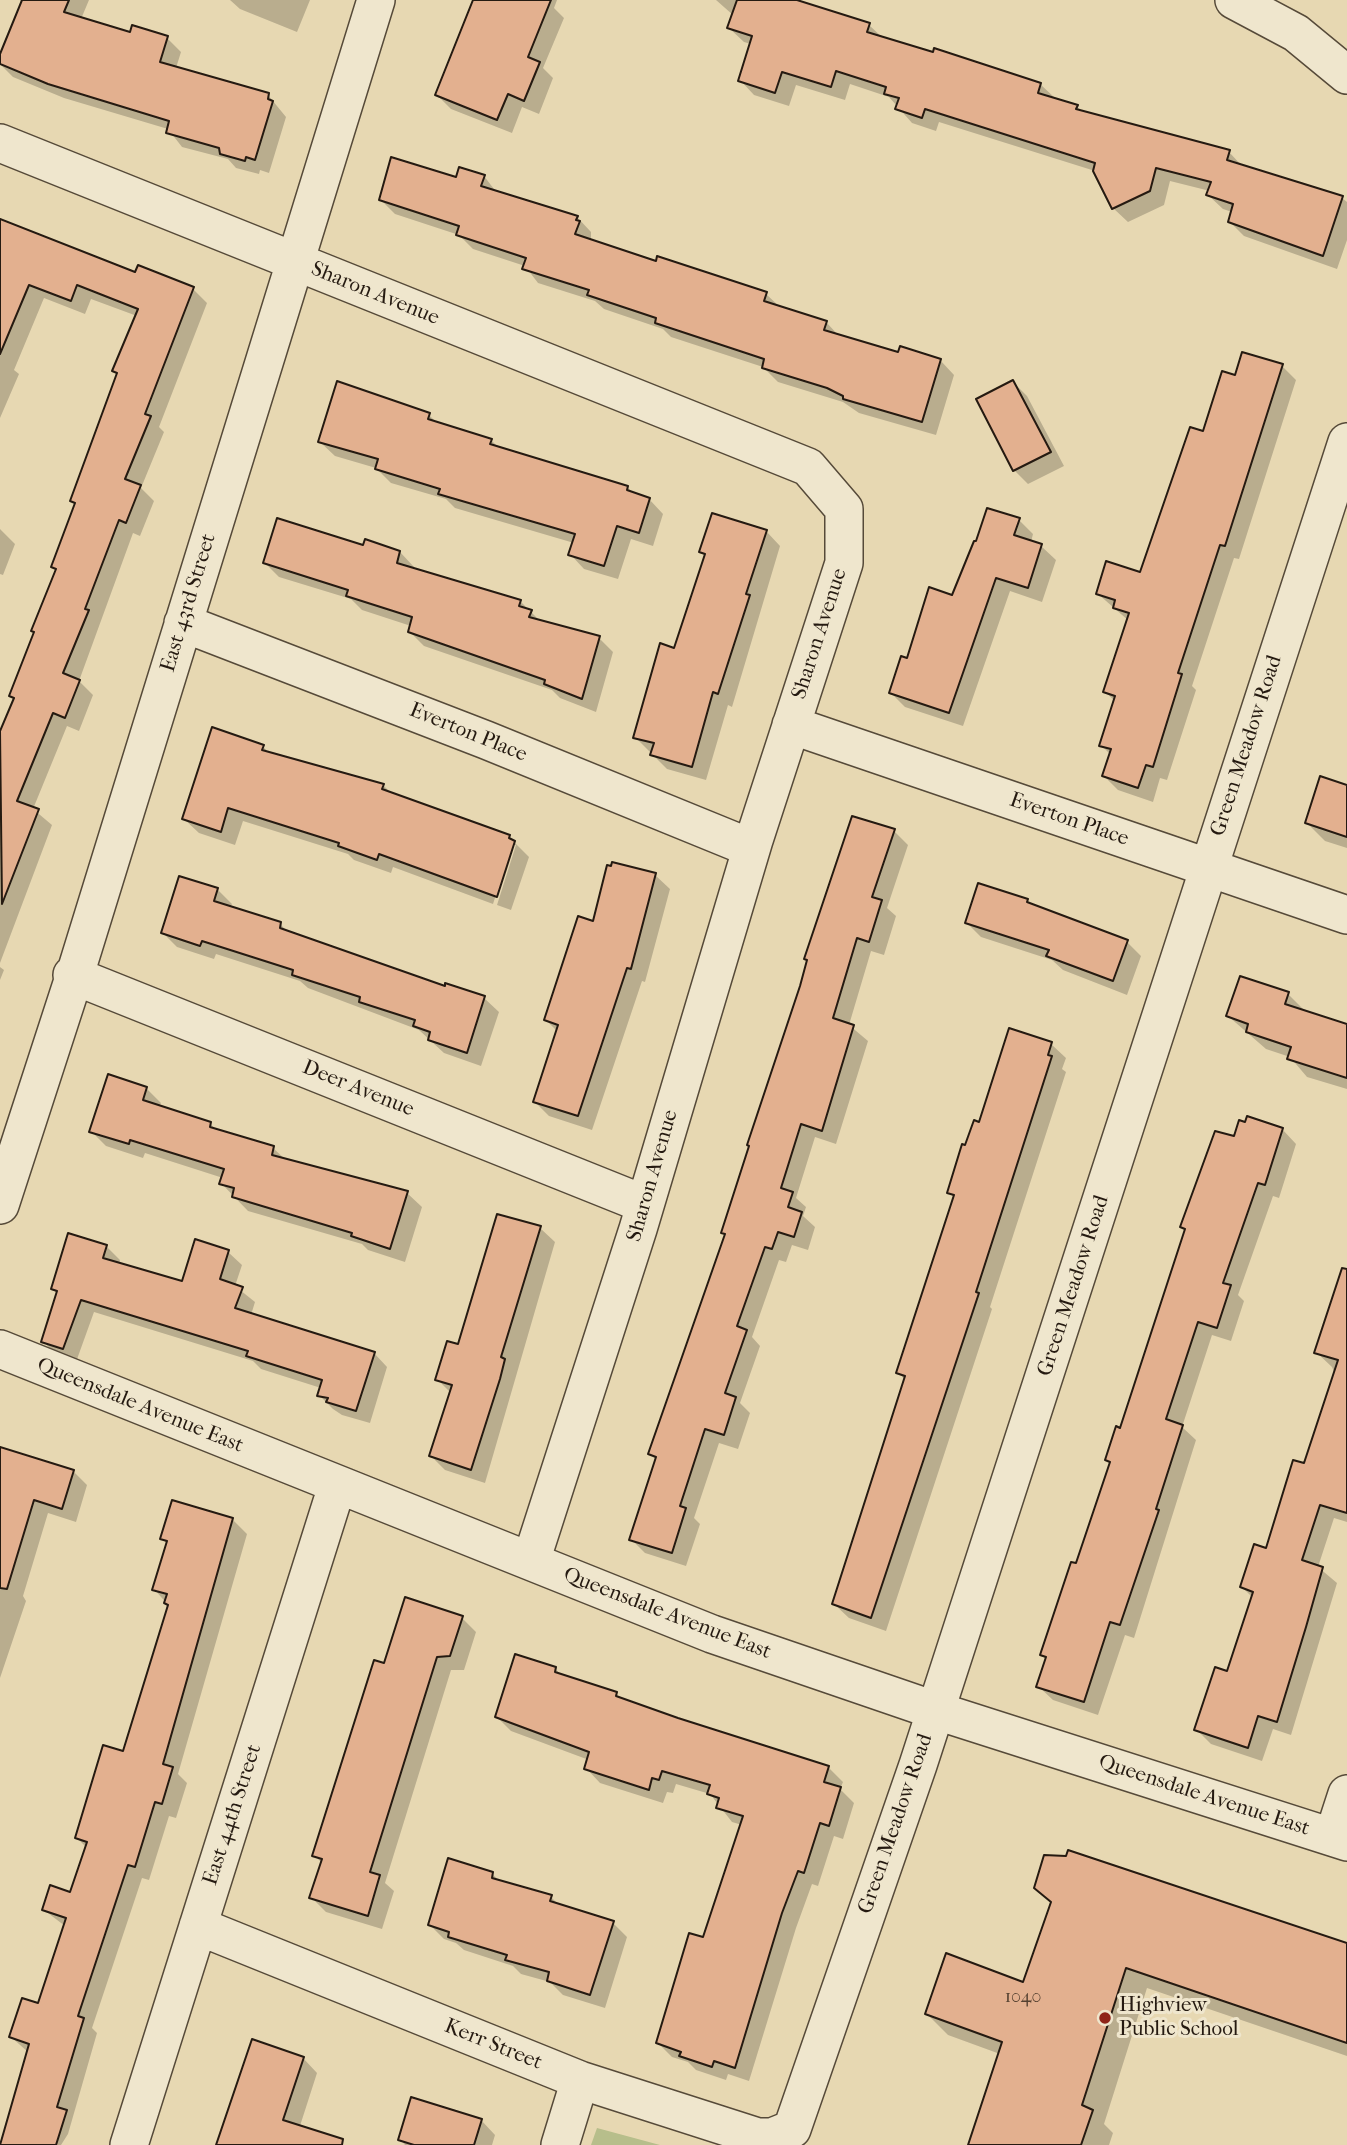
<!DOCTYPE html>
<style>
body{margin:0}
canvas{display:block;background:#e7d8b2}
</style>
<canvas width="1347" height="2145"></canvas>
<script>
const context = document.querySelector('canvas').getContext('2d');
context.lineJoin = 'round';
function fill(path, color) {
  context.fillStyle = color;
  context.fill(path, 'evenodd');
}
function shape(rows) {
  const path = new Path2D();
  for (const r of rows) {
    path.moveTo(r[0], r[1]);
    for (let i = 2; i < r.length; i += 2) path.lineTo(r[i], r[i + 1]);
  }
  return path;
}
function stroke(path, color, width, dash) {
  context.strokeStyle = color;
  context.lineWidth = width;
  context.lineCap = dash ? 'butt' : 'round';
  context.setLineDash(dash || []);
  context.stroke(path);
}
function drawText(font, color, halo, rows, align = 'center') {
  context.font = font + ' "IM FELL French Canon",serif';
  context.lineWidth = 6;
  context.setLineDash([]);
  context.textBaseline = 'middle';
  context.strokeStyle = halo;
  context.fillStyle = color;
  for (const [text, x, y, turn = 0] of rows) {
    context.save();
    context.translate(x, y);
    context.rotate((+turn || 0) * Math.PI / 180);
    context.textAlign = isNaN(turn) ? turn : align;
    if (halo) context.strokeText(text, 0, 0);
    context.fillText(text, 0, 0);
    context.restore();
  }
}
const green = shape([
 [597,2128,660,2145,591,2145]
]);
const shadow = shape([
 [20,0,89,0,81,19,131,34,167,38,181,52,176,68,268,95,286,117,269,173,260,170,259,174,236,168,228,159,182,147,168,129,64,98,13,77,0,64,0,59,23,3],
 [230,0,310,0,297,32,240,9],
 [476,0,557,0,554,8,564,18,543,68,553,78,539,114,522,107,512,133,451,109,437,95],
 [716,0,791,0,869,25,884,39,1040,84,1055,98,1077,107,1083,113,1229,152,1243,167,1342,198,1347,202,1347,240,1337,269,1244,236,1230,222,1232,212,1223,209,1208,195,1210,191,1170,181,1164,205,1128,222,1113,208,1095,171,939,122,936,131,912,123,889,97,850,84,845,100,796,85,789,106,754,95,740,80,751,44,744,42,729,28,733,15],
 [484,176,497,193,577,217,591,232,591,242,657,263,658,258,766,294,781,308,826,322,840,337,899,354,940,360,954,375,936,435,859,413,843,402,778,382,763,367,671,337,663,329,604,309,595,301,538,283,525,266,473,249,459,235,395,214,381,200,457,179],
 [0,221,136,274,193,289,207,303,159,427,164,432,141,488,154,501,140,536,133,533,79,681,93,695,79,731,67,726,33,809,52,825,0,963,0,736,15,699,11,695,57,570,53,566,76,505,72,501,118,374,114,370,137,316,91,299,85,314,44,298,14,370,19,374,0,418],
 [1282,366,1296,380,1239,559,1234,558,1192,686,1196,690,1167,780,1160,778,1153,802,1118,790,1104,776,1111,755,1101,745,1115,701,1105,692,1129,621,1098,594,1142,574,1204,433,1236,377],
 [1013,382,1027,396,1064,466,1028,484,1014,470],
 [429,415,438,424,491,440,499,448,627,487,635,495,649,499,663,514,653,546,631,539,618,579,584,569,570,554,574,543,455,508,446,499,391,483,376,468,335,456,320,442],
 [1019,520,1033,534,1031,542,1041,546,1056,560,1042,602,1010,591,963,726,905,707,891,693,908,660,953,597],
 [0,529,15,544,3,575,0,574],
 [766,531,780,546,732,707,728,705,706,780,667,769,635,737,675,650,706,556,701,552],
 [364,547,400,552,414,567,413,570,520,601,541,622,599,638,613,652,596,712,560,698,552,690,424,646,410,632,411,626,362,610,351,599,279,577,265,563],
 [263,747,270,753,383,785,392,794,509,837,529,857,511,910,497,905,516,845,512,845,493,904,393,867,391,873,354,860,348,854,243,821,235,845,199,833,184,819],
 [1347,786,1347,848,1325,841,1307,823],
 [894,831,908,845,887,908,896,916,884,955,871,951,849,1025,868,1041,836,1144,815,1137,796,1198,806,1207,803,1216,815,1227,808,1250,792,1245,786,1262,779,1260,752,1337,760,1346,740,1403,750,1413,738,1449,719,1443,694,1518,700,1524,686,1566,645,1553,631,1539,657,1460,650,1454,726,1236,723,1232],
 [655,875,670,889,645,982,642,981,592,1130,549,1116,535,1102,557,1031,546,1020,594,923],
 [180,878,218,890,232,904,230,908,280,924,290,934,446,989,447,985,484,998,499,1012,481,1066,444,1053,419,1030,308,988,300,981,216,954,214,959,177,947,163,933],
 [1027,900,1033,906,1127,942,1141,956,1127,995,1063,970,1052,960,981,937,967,923],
 [0,967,4,970,0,980],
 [1288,994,1306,1012,1347,1028,1347,1089,1307,1077,1290,1057,1266,1049,1228,1016],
 [1051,1044,1066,1058,1062,1069,1066,1072,990,1307,992,1309,886,1631,849,1618,834,1604,905,1380,898,1372,955,1198,949,1193,967,1148,980,1124],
 [146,1088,161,1103,159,1107,210,1124,218,1131,273,1148,287,1161,407,1193,422,1207,405,1262,368,1250,362,1244,248,1211,221,1183,223,1178,145,1153,143,1158,106,1146,91,1131],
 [1282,1129,1296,1144,1279,1198,1273,1196,1238,1295,1244,1301,1231,1341,1212,1335,1182,1427,1196,1440,1134,1638,1125,1635,1098,1715,1053,1700,1038,1686,1047,1660,1042,1655,1111,1464,1107,1459,1235,1139],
 [540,1228,555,1242,485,1483,445,1470,431,1456,451,1393,437,1379],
 [106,1246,120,1260,119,1264,183,1283,228,1252,242,1265,235,1286,255,1302,251,1315,374,1353,387,1367,370,1423,342,1415,333,1409,319,1395,321,1388,261,1369,253,1361,94,1312,76,1362,56,1355,43,1341,58,1294,53,1289],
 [1347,1316,1347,1522,1334,1518,1318,1567,1337,1583,1291,1735,1273,1729,1262,1761,1211,1744,1196,1729,1228,1673,1253,1598,1242,1587,1267,1550,1306,1466,1335,1374,1332,1367,1316,1352],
 [73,1471,87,1485,76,1522,48,1513,23,1596,26,1601,0,1678,0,1474],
 [233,1520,247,1534,178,1774,187,1783,176,1818,169,1816,149,1880,142,1878,92,2028,97,2033,68,2134,61,2145,0,2145,28,2052,11,2037,39,2005,65,1926,44,1910,71,1894,87,1848,77,1838,124,1753,169,1606,154,1589,168,1544,162,1539],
 [462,1618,476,1632,464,1670,451,1670,385,1883,394,1891,382,1929,326,1912,311,1897,322,1863,314,1855,385,1665],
 [555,1669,563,1676,616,1694,623,1700,828,1767,843,1782,840,1789,854,1803,843,1839,834,1836,818,1886,812,1884,796,1928,749,2081,728,2074,726,2080,696,2070,688,2062,672,2057,658,2043,705,1939,742,1825,732,1822,710,1794,676,1784,673,1793,667,1792,663,1803,600,1783,586,1768,589,1760,511,1731,497,1717],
 [492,1874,501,1882,551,1897,561,1907,613,1923,627,1937,605,2008,563,1995,550,1982,521,1974,513,1966,464,1950,456,1943,444,1939,430,1925],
 [1036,1888,1347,1945,1347,2056,1147,1988,1104,2124,1113,2133,1109,2145,970,2145,1000,2054,948,2035,927,2014,1024,1984,1052,1904],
 [303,2058,317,2073,299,2129,308,2145,218,2145],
 [481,2120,495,2135,492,2145,405,2145,400,2139]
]);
const building = shape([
 [22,0,69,0,64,12,130,32,132,25,168,36,160,62,269,93,268,99,273,101,255,160,246,157,245,161,220,154,219,148,166,133,169,121,48,84,0,64,0,54,22,0],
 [473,0,551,0,528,57,540,62,524,101,508,94,497,120,435,95,473,0],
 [737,0,797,0,870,23,867,32,933,52,934,48,1041,83,1038,93,1078,105,1076,109,1230,150,1227,160,1343,196,1323,256,1228,222,1233,204,1206,195,1211,182,1156,168,1150,191,1112,209,1093,171,1095,163,925,109,922,118,895,109,899,98,884,94,886,87,836,71,831,87,782,72,775,93,738,81,752,36,727,28,737,0],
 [391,157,456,177,459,167,485,175,481,186,578,216,576,220,580,221,575,234,656,261,657,256,767,292,764,301,827,321,824,330,898,352,900,346,941,359,922,422,843,399,843,396,827,388,762,368,764,359,655,323,656,318,587,295,589,290,522,269,526,258,456,235,459,226,379,200,391,157],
 [0,219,135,272,138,265,194,287,145,414,151,416,125,479,141,485,126,523,119,520,85,609,89,610,63,673,80,680,65,718,53,713,17,801,39,809,2,904,0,731,14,698,9,696,34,632,31,631,56,569,51,567,75,503,70,501,117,373,112,371,138,309,77,285,71,301,29,285,0,354,0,219],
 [1242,352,1283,364,1225,546,1220,545,1178,673,1182,674,1153,767,1146,765,1138,788,1102,776,1111,749,1099,746,1115,696,1103,692,1129,613,1113,608,1115,600,1096,594,1106,561,1140,572,1190,427,1203,431,1222,371,1235,375,1242,352],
 [1013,380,1051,452,1013,471,976,399,1013,380],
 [337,381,430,413,428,419,492,439,490,444,628,486,627,490,650,498,639,533,617,526,604,566,568,555,575,534,438,494,440,489,375,469,378,459,318,442,337,381],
 [987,508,1020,518,1014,535,1042,544,1028,588,996,578,949,713,889,693,901,656,907,658,929,587,952,595,974,541,976,541,987,508],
 [712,513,767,530,746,594,750,595,718,694,713,692,692,767,650,755,654,743,633,738,660,643,674,648,705,554,699,552,712,513],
 [277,518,363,545,365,539,400,551,397,563,521,600,519,606,532,610,529,617,600,636,582,699,544,684,545,680,408,632,412,617,346,596,348,590,263,563,277,518],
 [212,727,264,745,262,750,384,784,382,789,510,835,509,838,515,841,497,897,379,854,377,860,338,846,339,843,228,808,221,832,182,819,212,727],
 [1320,776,1347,785,1347,837,1305,823,1320,776],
 [852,816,895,829,872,897,882,900,869,942,857,938,833,1018,854,1025,822,1131,801,1124,781,1188,793,1192,788,1207,802,1212,794,1237,778,1232,772,1249,765,1247,737,1326,747,1330,725,1393,736,1397,724,1435,705,1429,680,1506,686,1508,672,1553,629,1540,656,1457,648,1454,725,1234,721,1233,749,1146,747,1145,800,986,807,960,804,959,852,816],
 [612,862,656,873,631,969,627,968,578,1116,533,1102,558,1025,544,1020,578,916,593,921,607,865,611,866,612,862],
 [179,876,218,888,214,901,281,922,280,928,445,986,445,983,485,996,467,1053,428,1040,430,1032,413,1026,415,1020,359,1002,360,997,292,975,293,970,202,941,200,946,161,933,179,876],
 [978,883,1028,899,1027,902,1128,940,1113,981,1046,956,1049,950,965,923,978,883],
 [1240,976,1289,992,1285,1004,1347,1024,1347,1078,1287,1059,1291,1047,1246,1032,1248,1024,1226,1016,1240,976],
 [1009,1028,1052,1042,1048,1055,1052,1056,976,1292,979,1293,871,1618,832,1604,905,1376,896,1373,954,1195,947,1193,962,1144,965,1145,974,1120,979,1122,1009,1028],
 [108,1074,147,1087,143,1100,211,1122,210,1127,274,1146,272,1155,408,1191,390,1249,351,1236,352,1233,232,1197,234,1188,219,1184,224,1169,130,1140,129,1144,89,1132,108,1074],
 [1247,1116,1283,1128,1265,1185,1258,1183,1223,1283,1231,1285,1217,1328,1198,1322,1166,1419,1183,1425,1156,1509,1159,1510,1120,1625,1110,1622,1084,1702,1036,1687,1046,1657,1040,1655,1071,1562,1076,1563,1110,1462,1105,1460,1116,1426,1120,1428,1185,1229,1180,1227,1215,1131,1234,1136,1239,1120,1245,1122,1247,1116],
 [497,1214,541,1226,501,1357,505,1359,500,1379,471,1470,429,1456,452,1385,435,1380,447,1341,458,1344,497,1214],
 [68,1233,107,1245,103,1258,182,1281,195,1239,229,1250,220,1279,243,1287,235,1308,375,1352,356,1411,326,1402,328,1398,317,1396,322,1380,246,1356,248,1351,81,1300,63,1349,41,1342,57,1291,51,1289,68,1233],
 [1342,1268,1347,1269,1347,1513,1320,1505,1302,1560,1323,1567,1306,1627,1277,1722,1258,1716,1248,1748,1194,1730,1215,1667,1227,1671,1253,1592,1240,1587,1254,1544,1266,1548,1293,1460,1304,1463,1338,1360,1314,1353,1342,1268],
 [0,1447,74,1470,62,1509,34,1500,7,1589,0,1588,0,1447],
 [172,1500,233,1518,163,1764,173,1767,162,1804,155,1802,135,1867,128,1865,78,2016,84,2018,57,2107,67,2110,56,2145,0,2145,29,2044,9,2037,22,1998,38,2003,66,1918,42,1910,50,1885,70,1892,87,1842,75,1838,103,1745,123,1751,168,1605,164,1603,167,1594,152,1590,167,1541,160,1539,172,1500],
 [405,1597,463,1616,450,1656,437,1657,370,1872,380,1875,368,1916,309,1898,322,1859,312,1856,374,1660,384,1663,405,1597],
 [515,1654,556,1667,555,1672,617,1692,616,1696,678,1718,829,1766,824,1782,841,1787,829,1826,820,1823,804,1873,798,1871,782,1913,735,2068,714,2061,712,2067,679,2056,681,2052,656,2043,689,1933,703,1937,743,1816,716,1808,719,1798,707,1794,710,1785,662,1771,659,1780,652,1778,649,1790,584,1769,589,1752,495,1717,515,1654],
 [1068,1850,1347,1943,1347,2043,1126,1968,1082,2105,1093,2110,1081,2145,968,2145,1002,2042,925,2014,946,1953,1023,1982,1051,1902,1034,1888,1044,1855,1066,1856,1068,1850],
 [448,1858,493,1872,492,1878,552,1895,550,1901,614,1921,590,1995,547,1981,549,1972,505,1960,507,1955,448,1937,449,1932,428,1925,448,1858],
 [252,2039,304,2057,283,2120,343,2139,342,2145,216,2145,252,2039],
 [411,2097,482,2119,474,2145,414,2145,398,2140,411,2097]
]);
const minor = shape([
 [1234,0,1296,33,1347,75],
 [0,143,808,467,844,509,844,563,754,840,638,1229,531,1561],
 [183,623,486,740,751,848],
 [791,725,1347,915],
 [72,975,644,1204],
 [0,1205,78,965,376,0],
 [0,1349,712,1634,934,1710,1347,1842],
 [1333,1837,1347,1794],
 [198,1926,580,2080,758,2137,772,2137,792,2129,918,1765,1347,442],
 [129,2145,337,1486],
 [560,2145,580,2080]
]);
const markers = [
 [1105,2018,7,"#8f2418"]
];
const numberNames = [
 ["1040",1023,1998]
];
const streetNames = [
 ["Sharon Avenue",375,294,22],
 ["East 43rd Street",189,603,-73],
 ["Sharon Avenue",820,634,-72],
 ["Everton Place",468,733,22],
 ["Green Meadow Road",1247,746,-72],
 ["Everton Place",1069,820,19],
 ["Deer Avenue",358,1089,22],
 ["Sharon Avenue",653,1176,-74],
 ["Green Meadow Road",1074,1286,-72],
 ["Queensdale Avenue East",140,1406,22],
 ["Queensdale Avenue East",667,1614,21],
 ["Queensdale Avenue East",1204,1796,18],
 ["East 44th Street",233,1815,-72],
 ["Green Meadow Road",896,1824,-71],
 ["Kerr Street",493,2045,22]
];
const poiNames = [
 ["Highview",1119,2006],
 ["Public School",1119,2030]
];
fill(green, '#b7be8b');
fill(shadow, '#0003');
fill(building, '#e3b08f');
stroke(building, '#251a11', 2);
stroke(minor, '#564a39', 40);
stroke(minor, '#efe6cd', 37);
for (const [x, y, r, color] of markers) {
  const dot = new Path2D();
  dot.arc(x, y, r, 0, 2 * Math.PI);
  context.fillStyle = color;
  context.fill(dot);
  stroke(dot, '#efe6cd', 2.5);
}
drawText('18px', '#544030', null, numberNames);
drawText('21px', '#251a11', '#efe6cd', streetNames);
drawText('21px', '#251a11', '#efe6cd', poiNames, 'left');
</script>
